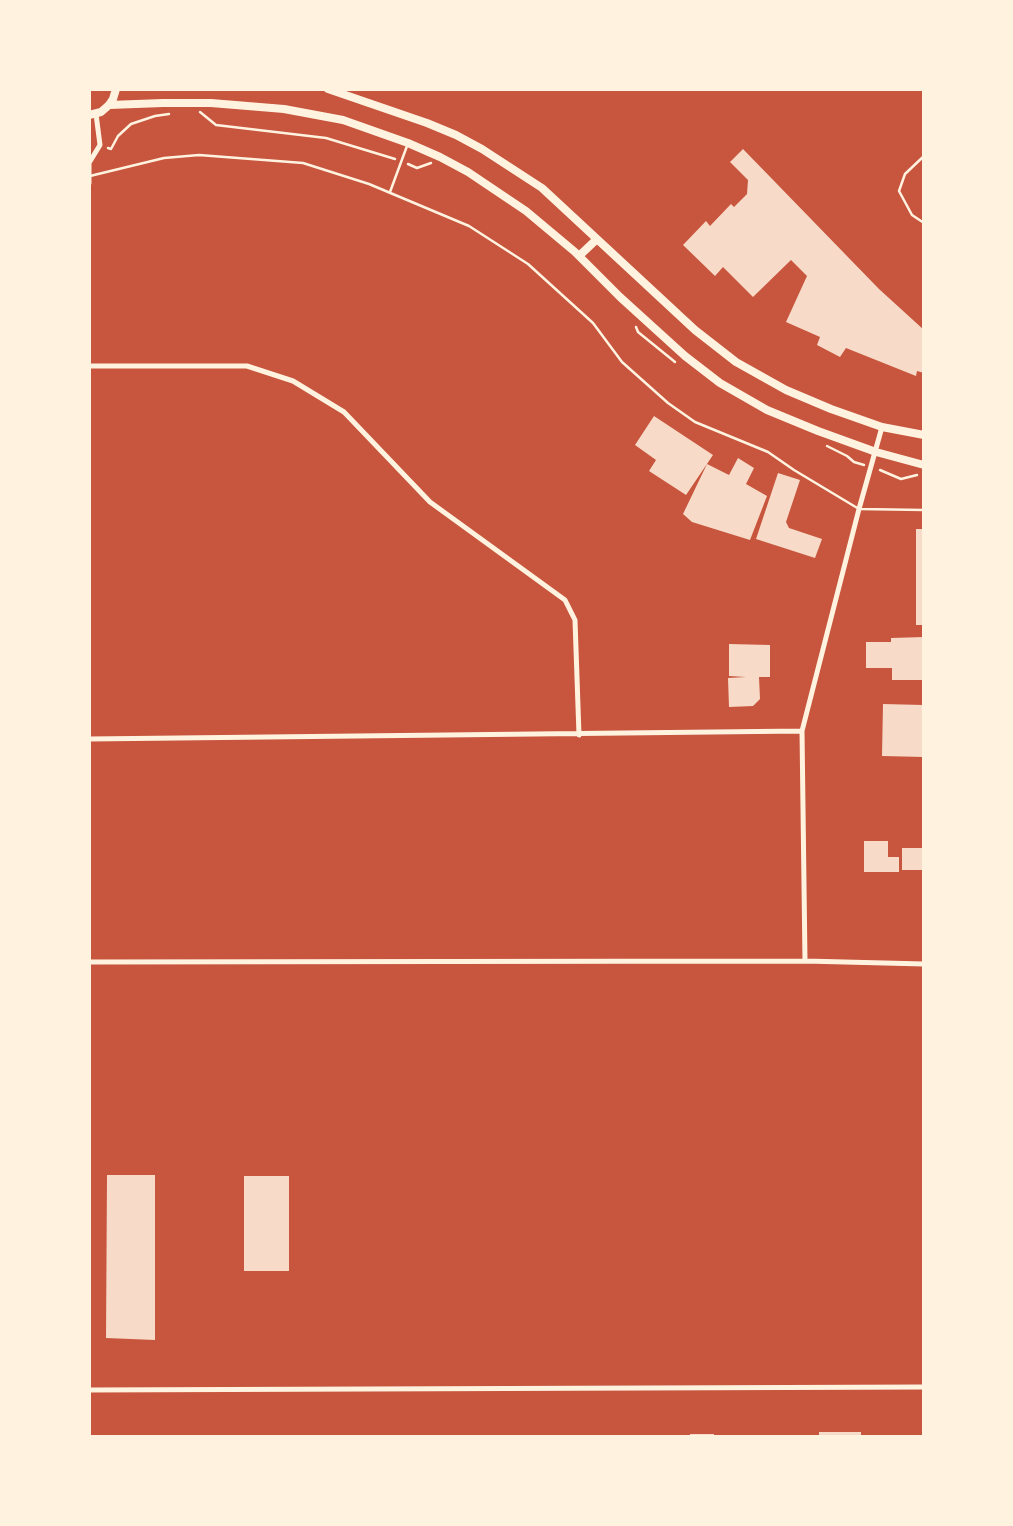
<!DOCTYPE html>
<style>
body{margin:0}
#map{position:relative;width:1013px;height:1526px;overflow:hidden;background:#c8553d;font-family:"DM Sans",sans-serif}
canvas{display:block}
.frame{position:absolute;inset:0;border:91px solid #fff3e0;pointer-events:none}
</style>
<div id="map">
<canvas width="1013" height="1526"></canvas>
<div class="frame"></div>
</div>
<script>
const context = document.querySelector('canvas').getContext('2d');
context.lineJoin = 'round';
function fill(path, color) {
  context.fillStyle = color;
  context.fill(path, 'evenodd');
}
function shape(rows) {
  const path = new Path2D();
  for (const r of rows) {
    path.moveTo(r[0], r[1]);
    for (let i = 2; i < r.length; i += 2) path.lineTo(r[i], r[i + 1]);
  }
  return path;
}
function stroke(path, color, width, dash) {
  context.strokeStyle = color;
  context.lineWidth = width;
  context.lineCap = dash ? 'butt' : 'round';
  context.setLineDash(dash || []);
  context.stroke(path);
}
const building = shape([
 [743,149,879,289,924,330,924,373,917,371,916,376,846,348,840,357,817,345,820,337,786,322,807,276,791,260,753,297,723,267,715,276,683,245,706,221,710,226,731,204,734,207,747,194,748,180,730,162],
 [654,416,713,455,686,495,649,471,656,460,635,445],
 [738,458,754,468,746,484,767,496,750,540,692,522,683,514,707,464,729,475],
 [778,473,800,480,786,522,789,528,822,539,815,558,756,539],
 [916,529,924,529,924,625,916,625],
 [924,637,924,680,892,680,892,668,866,668,866,642,891,642,891,638],
 [729,644,770,645,770,677,759,677,760,699,753,706,729,707,728,678,746,677,729,676],
 [883,704,924,705,924,757,882,756],
 [864,841,888,841,888,857,899,857,899,872,864,872],
 [902,848,924,848,924,870,902,870],
 [107,1175,155,1175,155,1340,106,1338],
 [244,1176,289,1176,289,1271,244,1271],
 [819,1432,861,1432,861,1437,819,1437],
 [690,1434,714,1434,714,1437,690,1437]
]);
const path = shape([
 [200,112,216,125,326,138,395,159],
 [108,148,111,149,118,136,131,124,155,116,169,114],
 [408,164,417,168,431,163],
 [636,327,638,332,675,362],
 [827,446,847,456,854,462,864,465],
 [880,470,901,479,917,475]
]);
const service = shape([
 [924,156,905,174,899,191,912,215,924,223],
 [90,176,164,158,199,155,303,163,369,184,469,226,528,264,593,323,622,362,668,403,695,422,768,452,794,470,859,509,924,510],
 [390,192,407,146]
]);
const minor = shape([
 [89,163,100,145,96,114],
 [89,163,89,183],
 [89,366,247,366,293,381,344,412,430,502,565,600,575,620,579,735],
 [89,739,802,731],
 [805,961,802,731,859,509,882,427],
 [89,962,805,961,924,964],
 [89,1390,924,1387]
]);
const secondary = shape([
 [328,89,427,123,456,135,482,149,542,188,695,330,736,362,786,390,831,409,882,427,924,435],
 [109,105,163,103,211,103,284,109,343,120,408,143,440,157,468,172,526,211,575,252,620,297,685,356,720,383,767,410,818,431,876,452,924,465],
 [89,115,101,112,109,105,113,99,116,89],
 [579,256,597,239]
]);
fill(building, '#f7dbc8');
stroke(path, '#fff3e0', 2.5);
stroke(service, '#fff3e0', 2.5);
stroke(minor, '#fff3e0', 5);
stroke(secondary, '#fff3e0', 8);
</script>
